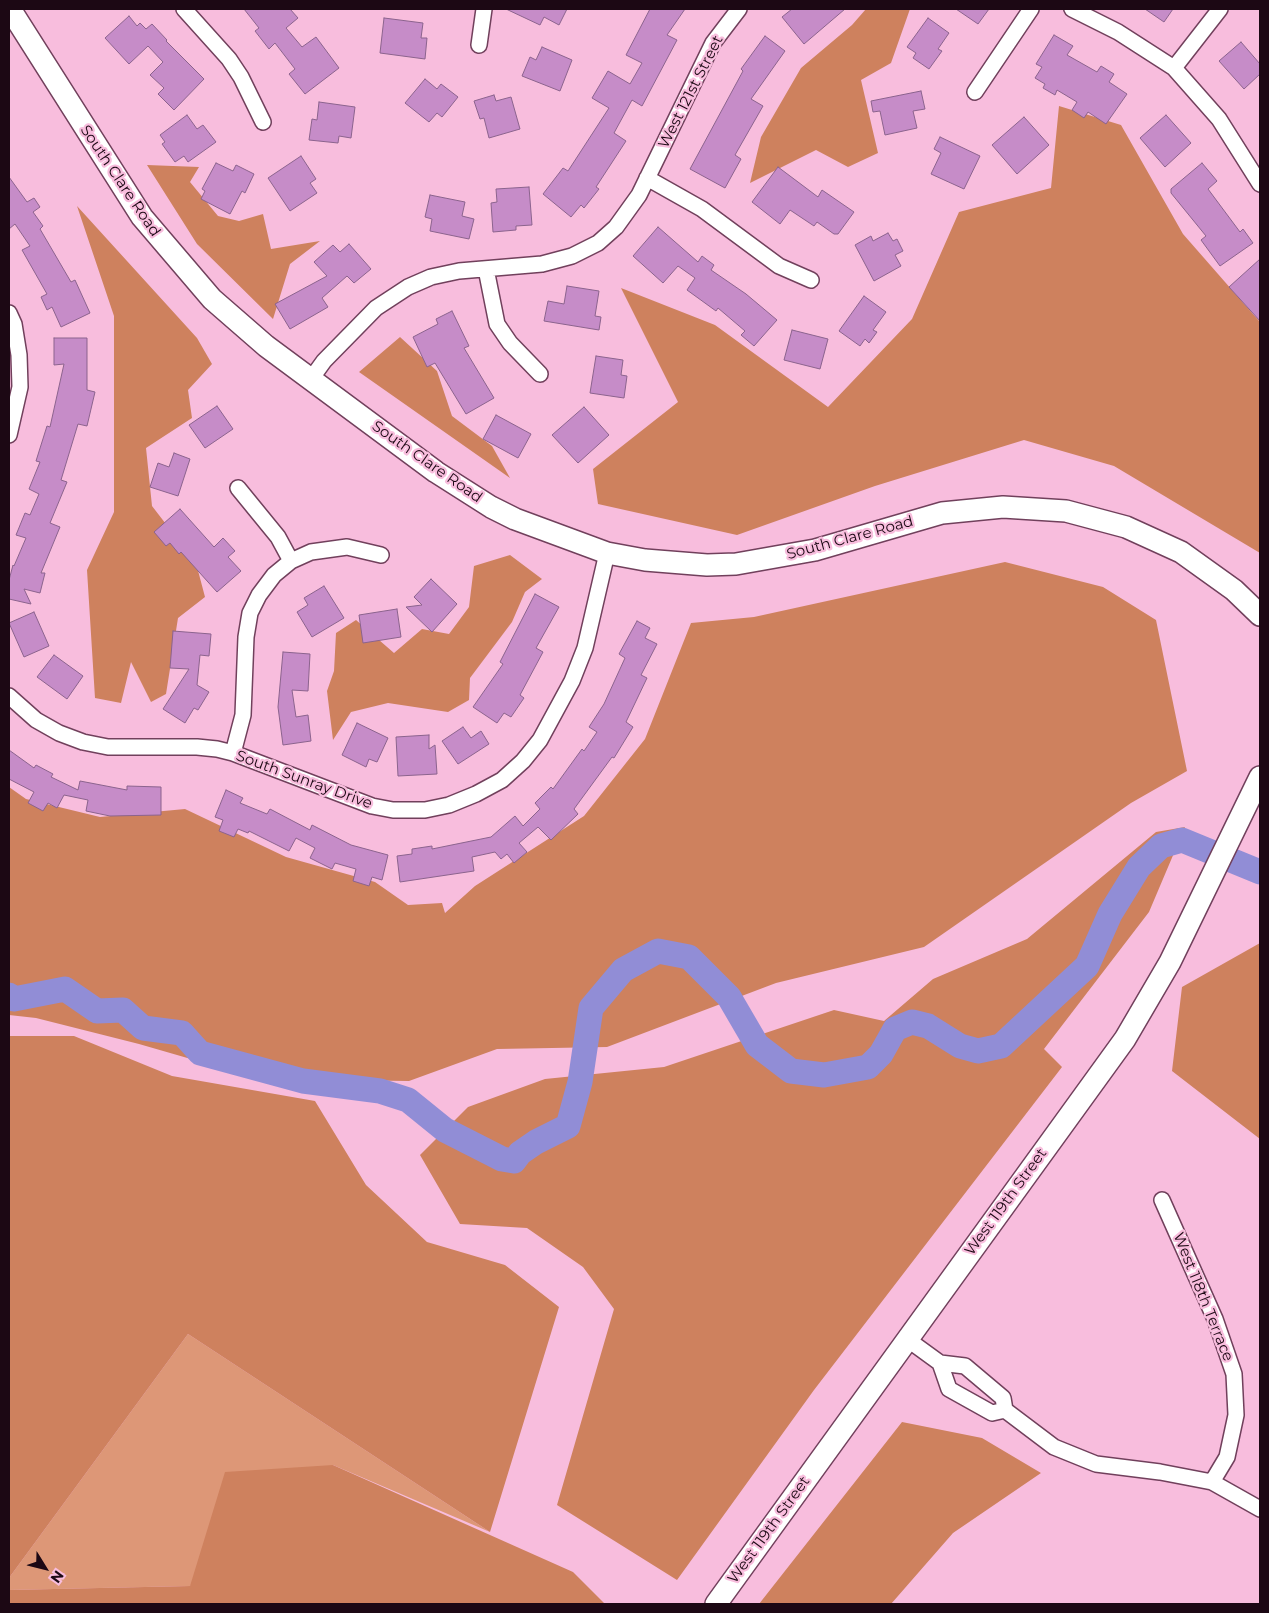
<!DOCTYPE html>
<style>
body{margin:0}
#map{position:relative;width:1269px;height:1613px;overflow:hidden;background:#f8bddd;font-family:Montserrat,sans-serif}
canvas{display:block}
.frame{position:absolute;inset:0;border:10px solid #1c0814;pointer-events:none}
.north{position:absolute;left:20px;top:1543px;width:50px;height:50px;-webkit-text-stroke:4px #f8bddd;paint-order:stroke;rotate:126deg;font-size:14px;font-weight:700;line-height:20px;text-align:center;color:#1c0814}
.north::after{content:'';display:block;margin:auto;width:18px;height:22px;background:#1c0814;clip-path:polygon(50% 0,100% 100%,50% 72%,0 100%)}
</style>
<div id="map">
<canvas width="1269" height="1613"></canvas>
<div class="frame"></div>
<div class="north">N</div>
</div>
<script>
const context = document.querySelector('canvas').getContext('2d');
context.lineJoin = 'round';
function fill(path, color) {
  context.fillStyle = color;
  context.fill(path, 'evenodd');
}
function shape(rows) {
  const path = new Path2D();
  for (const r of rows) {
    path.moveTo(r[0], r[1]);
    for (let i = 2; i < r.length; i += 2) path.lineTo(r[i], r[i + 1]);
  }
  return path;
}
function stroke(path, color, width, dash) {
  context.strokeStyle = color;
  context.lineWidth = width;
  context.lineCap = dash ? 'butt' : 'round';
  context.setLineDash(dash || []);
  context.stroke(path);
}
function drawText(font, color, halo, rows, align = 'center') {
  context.font = font + ' Montserrat,sans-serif';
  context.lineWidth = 4.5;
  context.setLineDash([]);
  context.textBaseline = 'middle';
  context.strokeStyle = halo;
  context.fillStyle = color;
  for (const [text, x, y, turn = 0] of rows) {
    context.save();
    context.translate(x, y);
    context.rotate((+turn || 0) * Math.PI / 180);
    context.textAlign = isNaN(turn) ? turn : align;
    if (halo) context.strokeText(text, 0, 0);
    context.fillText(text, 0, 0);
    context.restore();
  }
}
const green = shape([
 [188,1334,490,1532,333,1465,190,1586,9,1590,9,1578]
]);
const forest = shape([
 [866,9,910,9,891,63,861,80,878,153,848,167,816,150,750,183,761,137,801,68,852,25],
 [1059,106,1121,125,1183,234,1260,322,1260,553,1114,466,1024,440,875,486,737,535,598,504,593,469,678,402,621,288,715,325,828,407,912,319,959,212,1051,188],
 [147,165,199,167,190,182,218,216,239,221,263,214,271,249,320,241,290,264,273,319,197,244],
 [77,206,197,338,212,364,188,390,192,418,146,448,152,506,196,563,205,597,178,618,166,694,151,702,131,662,121,703,95,698,87,570,114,512,114,316],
 [400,337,437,371,452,416,492,446,510,478,359,372],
 [510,555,542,579,525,592,512,622,470,678,469,700,448,712,388,703,351,712,333,740,327,691,334,671,336,633,356,620,394,653,422,629,449,634,469,607,474,566],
 [1005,562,1103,587,1156,620,1187,771,1131,803,924,947,776,983,607,1047,497,1049,409,1081,260,1079,139,1044,36,1018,9,1015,9,787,26,799,100,817,185,809,286,857,375,882,408,905,442,903,445,913,475,886,584,816,645,739,691,623,754,617],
 [1185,827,1149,912,1044,1049,1062,1067,814,1390,677,1580,557,1505,614,1309,583,1267,527,1228,460,1224,420,1155,468,1107,545,1079,664,1067,834,1010,884,1021,933,979,1027,939,1156,832],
 [1260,943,1260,1139,1172,1071,1182,987],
 [9,1036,74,1036,172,1076,315,1101,366,1185,427,1242,505,1265,559,1307,490,1532,188,1334,9,1578],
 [902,1422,982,1438,1041,1473,953,1533,891,1604,759,1604],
 [333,1465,573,1572,605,1604,9,1604,9,1590,190,1586,225,1472]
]);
const river = shape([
 [9,995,14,999,65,989,97,1011,123,1010,143,1028,182,1033,200,1053,303,1081,380,1091,408,1100,445,1130,502,1159,514,1161,520,1153,536,1142,568,1126,580,1082,591,1008,623,970,658,951,689,957,729,997,757,1045,791,1071,824,1075,868,1067,881,1054,895,1029,912,1022,928,1026,960,1046,978,1051,1001,1046,1087,966,1110,914,1139,867,1161,846,1182,840,1260,872]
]);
const building = shape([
 [244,9,290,9,298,18,286,28,302,47,316,37,339,68,305,94,289,74,295,69,275,43,269,49,255,31,259,28,244,9],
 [506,9,567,9,559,25,544,17,540,25,506,9],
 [650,9,685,9,667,35,677,40,642,106,632,100,614,133,626,141,596,187,599,189,584,208,581,205,571,217,543,194,563,168,568,171,609,108,592,98,608,71,630,84,642,63,626,55,650,9],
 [792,9,845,9,804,44,782,17,792,9],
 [956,9,989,9,978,24,956,9],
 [1145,9,1173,9,1164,22,1145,9],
 [129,16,137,26,140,23,146,29,152,24,167,40,166,41,204,79,174,110,158,94,164,88,150,75,163,62,148,46,129,64,105,38,129,16],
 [384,18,423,23,421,38,427,38,425,59,380,53,384,18],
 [928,18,949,33,938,49,942,51,929,69,913,58,916,53,907,47,928,18],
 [1054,35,1073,46,1067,55,1097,72,1101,66,1114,74,1109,82,1127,94,1106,124,1088,112,1084,118,1072,110,1077,102,1057,90,1055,95,1043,88,1045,84,1035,78,1042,67,1036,64,1054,35],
 [765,36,785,51,751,99,763,106,735,155,741,159,725,188,690,169,743,71,741,69,765,36],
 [1241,42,1260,64,1260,74,1244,89,1219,61,1241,42],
 [542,47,572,60,560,91,522,76,530,57,536,60,542,47],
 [425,79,437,89,441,84,458,97,442,117,437,113,429,122,405,103,425,79],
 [921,91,925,109,913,111,917,128,885,135,880,111,873,112,871,101,921,91],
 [494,95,496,101,511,97,520,129,489,138,484,118,480,119,474,101,494,95],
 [319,102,355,107,351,138,339,136,338,143,309,140,312,119,317,120,319,102],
 [187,115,197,129,203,125,216,142,188,162,184,156,175,162,162,144,165,142,160,135,187,115],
 [1166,115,1191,143,1165,167,1140,138,1166,115],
 [1024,117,1049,145,1017,174,992,145,1024,117],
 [940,137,980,156,964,189,931,174,941,153,934,149,940,137],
 [301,156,316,179,310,183,317,193,290,211,268,178,301,156],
 [216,163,233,171,236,165,254,174,245,193,242,191,230,214,201,199,205,191,202,189,216,163],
 [1202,163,1217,181,1208,189,1240,232,1243,229,1253,243,1220,266,1201,240,1206,236,1171,193,1171,189,1202,163],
 [778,167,818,197,822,190,854,212,838,234,834,234,817,222,814,226,790,210,780,224,752,202,778,167],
 [9,177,27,202,34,198,40,207,33,212,43,226,40,229,71,282,75,280,90,313,61,327,52,307,47,310,41,297,47,294,22,250,30,246,15,224,9,229,9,177],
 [529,187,532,225,516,226,516,230,493,232,491,203,497,202,496,189,529,187],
 [430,195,465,202,462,216,474,219,469,239,430,231,432,219,425,217,430,195],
 [658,227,698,262,702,256,714,265,711,270,746,294,777,320,754,346,741,335,745,331,718,308,716,311,687,290,695,278,678,266,663,283,633,256,658,227],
 [888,233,893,241,897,239,903,251,895,255,901,266,874,281,855,245,871,236,873,241,888,233],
 [349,244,371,269,354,283,347,276,322,298,328,307,290,329,275,304,327,276,314,262,333,245,340,252,349,244],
 [1260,259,1260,321,1229,287,1260,259],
 [567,286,599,291,595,316,601,317,599,330,544,321,548,301,564,304,567,286],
 [864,296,886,312,873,330,877,332,869,343,865,339,860,346,839,331,864,296],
 [452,311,469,346,464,348,494,398,466,414,435,363,427,367,413,337,438,324,436,319,452,311],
 [792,330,828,339,820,369,784,360,792,330],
 [54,338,87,338,87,390,95,392,87,426,78,424,61,480,67,482,50,523,60,527,41,573,45,573,40,593,24,589,31,604,9,599,9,580,13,565,14,566,26,538,16,535,25,513,30,515,39,494,29,489,40,462,36,461,47,426,50,427,64,364,54,365,54,338],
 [596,356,623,360,621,375,627,376,624,398,590,393,596,356],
 [217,406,233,429,205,448,189,425,217,406],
 [584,407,609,435,578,463,552,435,584,407],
 [496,415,531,434,518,458,483,439,496,415],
 [174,453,190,459,178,496,150,487,158,463,169,467,174,453],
 [180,509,214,547,223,538,235,551,228,557,241,571,217,592,181,552,179,554,170,543,166,546,154,532,180,509],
 [431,579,457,604,432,632,406,607,422,605,414,597,431,579],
 [324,586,344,618,312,637,297,612,308,605,304,598,324,586],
 [535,594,559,607,536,648,543,652,520,695,524,698,511,717,504,713,497,723,473,707,503,664,500,662,535,594],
 [397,609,401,637,363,643,359,615,397,609],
 [34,612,49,646,24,657,9,623,34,612],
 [637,621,650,628,645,638,657,644,641,675,647,678,626,722,633,727,614,758,612,757,574,809,578,814,551,840,538,827,519,843,527,852,514,863,507,854,501,859,495,852,472,857,474,871,400,882,397,856,412,854,412,849,432,846,432,849,491,837,515,816,523,826,540,809,535,803,551,787,553,789,582,749,584,751,597,732,589,727,604,704,625,658,619,654,637,621],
 [173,631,211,634,209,656,200,655,197,685,209,692,198,710,194,708,185,723,163,709,189,669,170,668,173,631],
 [283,652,310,654,308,691,292,690,296,717,308,715,311,741,283,745,278,707,283,652],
 [54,655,83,676,67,699,37,677,54,655],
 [357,723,388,738,377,762,369,759,366,767,342,755,357,723],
 [463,727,471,738,481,731,489,744,458,764,442,741,463,727],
 [429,735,429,749,435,745,437,774,398,776,396,737,429,735],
 [9,750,34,768,36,765,53,774,51,777,78,790,80,781,127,790,127,786,161,787,161,815,110,816,86,811,88,800,64,795,57,808,48,803,43,811,28,803,34,792,9,779,9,750],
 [226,790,243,798,240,803,267,814,270,809,310,830,312,825,351,845,388,855,382,880,372,877,369,886,353,881,356,869,335,863,332,869,310,858,315,848,296,838,289,851,249,831,248,833,238,829,234,837,219,831,223,820,215,817,226,790]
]);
const street = shape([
 [184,9,229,59,241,77,263,122],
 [1072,9,1118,32,1174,68,1219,119,1260,184],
 [479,45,484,9],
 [1174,68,1220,9],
 [975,92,1031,9],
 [647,178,702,209,779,266,811,280],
 [486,269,497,324,510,343,540,374],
 [9,313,14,324,19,355,20,387,9,435],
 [311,379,324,361,376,308,408,287,431,277,459,271,542,264,572,256,598,243,616,227,639,195,713,43,739,9],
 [238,488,278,537,291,561],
 [9,696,36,720,59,733,83,742,108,747,197,747,217,749,233,753,372,806,393,810,425,810,449,805,476,794,502,780,523,761,540,740,572,681,585,648,607,553],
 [233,753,243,715,246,637,250,613,259,595,274,575,291,561,311,552,347,547,381,555],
 [1162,1200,1215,1319,1234,1374,1236,1415,1227,1457,1212,1482],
 [907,1339,940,1363,965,1366,1003,1398,1005,1410,1054,1447,1096,1464,1160,1472,1212,1482,1260,1509],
 [940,1363,949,1389,992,1413,1005,1410]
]);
const secondary = shape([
 [10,9,142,217,212,299,266,346,436,472,491,507,515,519,607,553,645,560,707,565,736,564,815,550,942,513,1003,507,1066,511,1126,527,1181,552,1234,590,1260,615],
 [716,1604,1125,1039,1170,962,1260,777]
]);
const streetNames = [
 ["West 121st Street",691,92,-63],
 ["South Clare Road",120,181,56],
 ["South Clare Road",427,462,35],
 ["South Clare Road",850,538,-15],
 ["South Sunray Drive",304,780,20],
 ["West 119th Street",1006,1202,-54],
 ["West 118th Terrace",1203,1297,68],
 ["West 119th Street",769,1530,-54]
];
fill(green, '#dd9777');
fill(forest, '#ce815e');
stroke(river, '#918dd6', 25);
fill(building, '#c68cc8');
stroke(building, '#8b638d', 1);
stroke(street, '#71405c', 18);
stroke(secondary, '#71405c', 24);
stroke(street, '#fff', 15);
stroke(secondary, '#fff', 21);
drawText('15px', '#1c0814', '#f8bddd', streetNames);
</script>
